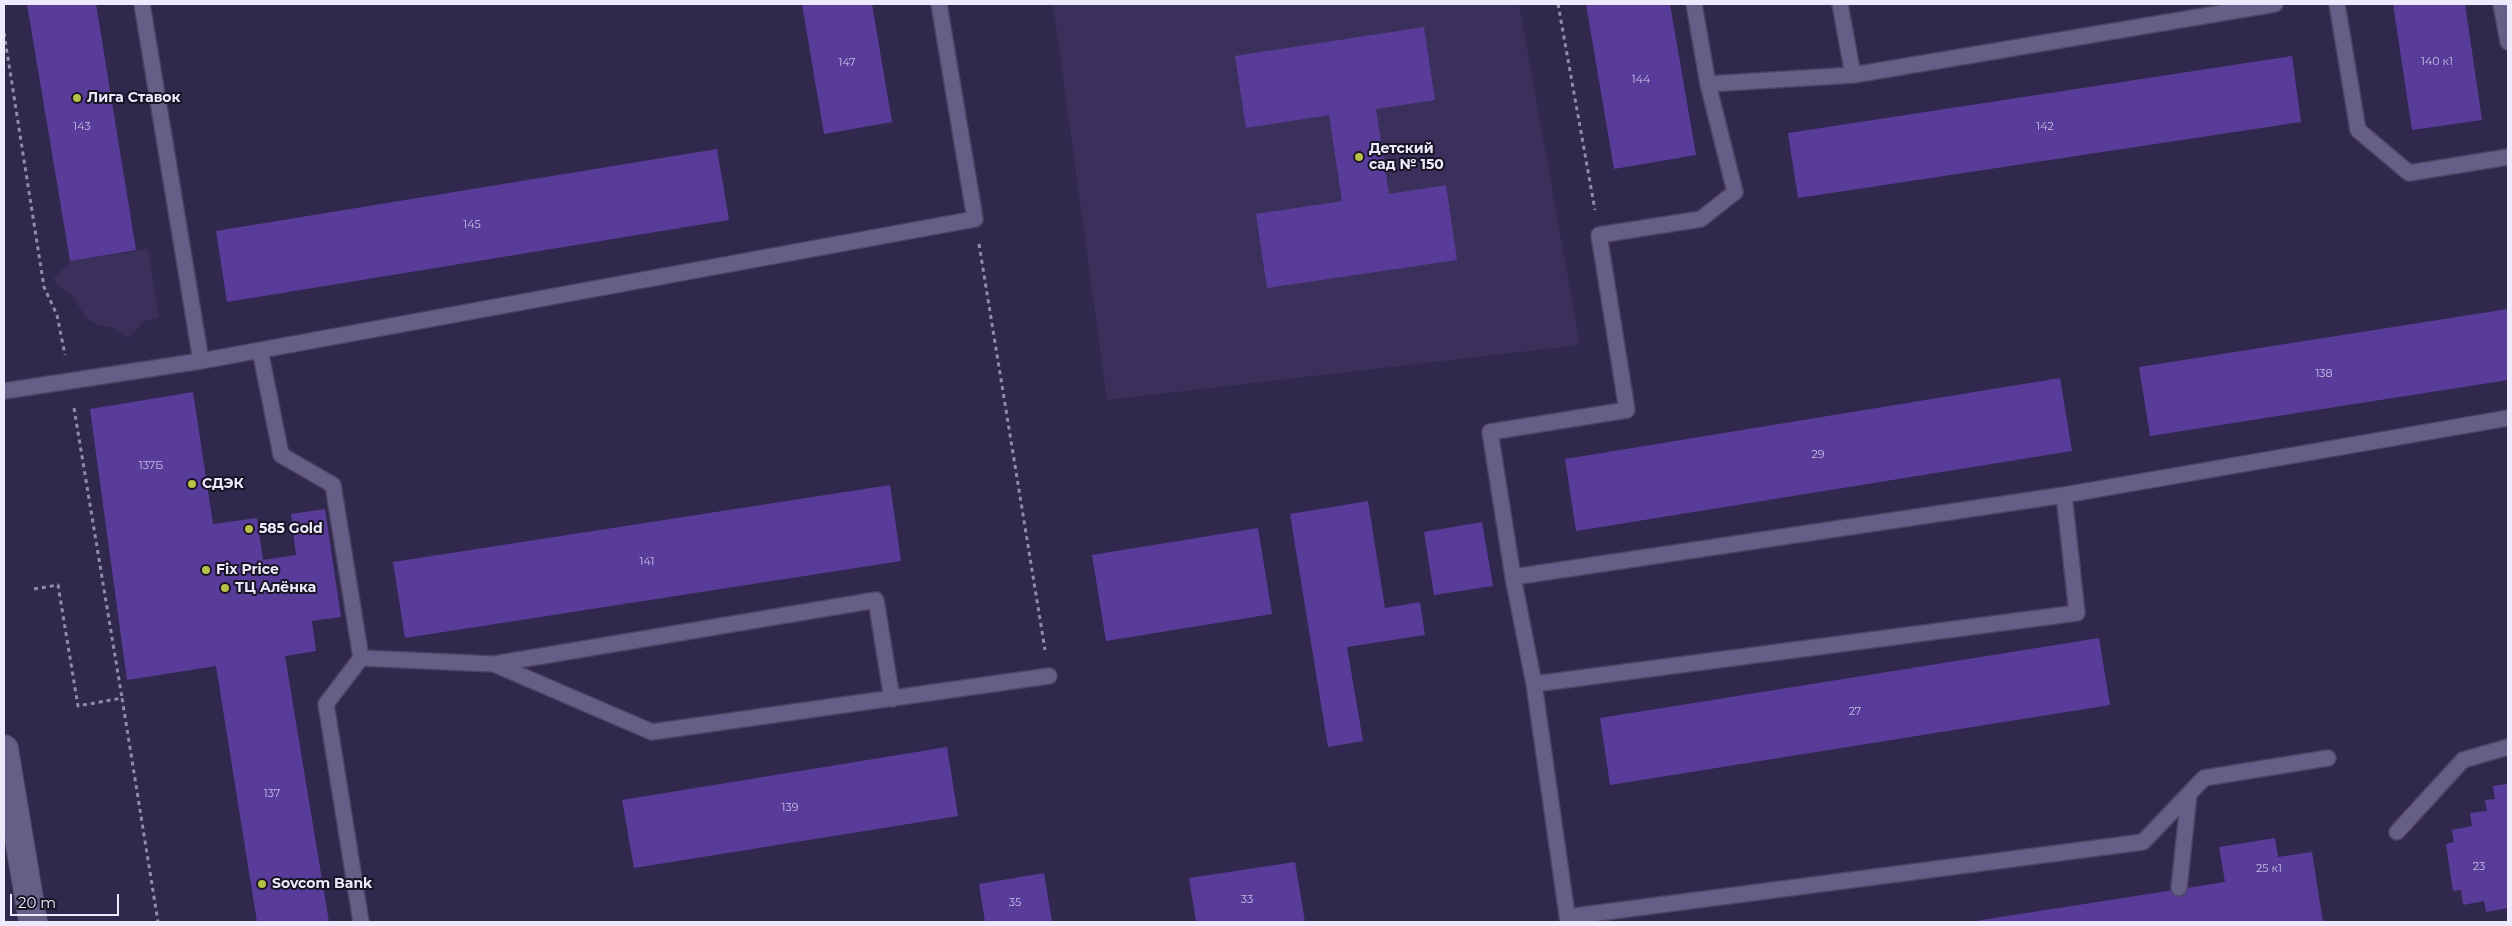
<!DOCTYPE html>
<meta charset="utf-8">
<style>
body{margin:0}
#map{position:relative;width:2512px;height:926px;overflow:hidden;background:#31284d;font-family:Montserrat,sans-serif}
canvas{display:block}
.frame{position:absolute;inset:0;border:5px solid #edeafd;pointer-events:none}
.scale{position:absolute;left:10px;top:894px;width:109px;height:22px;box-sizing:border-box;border:2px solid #edeafd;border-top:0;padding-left:6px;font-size:15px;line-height:18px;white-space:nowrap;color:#edeafd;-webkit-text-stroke:4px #181425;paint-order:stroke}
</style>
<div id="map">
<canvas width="2512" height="926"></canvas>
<div class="frame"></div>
<div class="scale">20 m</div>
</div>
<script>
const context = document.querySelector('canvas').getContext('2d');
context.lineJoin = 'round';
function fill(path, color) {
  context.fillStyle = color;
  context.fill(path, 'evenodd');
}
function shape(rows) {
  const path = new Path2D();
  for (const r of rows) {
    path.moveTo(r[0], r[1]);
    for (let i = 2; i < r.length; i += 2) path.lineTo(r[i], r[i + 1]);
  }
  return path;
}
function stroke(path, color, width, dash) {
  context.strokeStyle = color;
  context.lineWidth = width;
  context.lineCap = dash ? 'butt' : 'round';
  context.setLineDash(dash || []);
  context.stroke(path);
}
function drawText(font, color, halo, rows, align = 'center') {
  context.font = font + ' Montserrat,sans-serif';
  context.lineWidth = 4;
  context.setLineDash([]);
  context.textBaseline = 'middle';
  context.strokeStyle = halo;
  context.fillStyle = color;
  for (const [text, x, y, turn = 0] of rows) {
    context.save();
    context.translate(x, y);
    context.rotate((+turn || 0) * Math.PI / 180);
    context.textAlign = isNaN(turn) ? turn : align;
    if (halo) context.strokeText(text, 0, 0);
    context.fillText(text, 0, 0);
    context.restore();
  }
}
const built = shape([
 [1053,4,1519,4,1580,345,1107,400],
 [148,249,159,318,144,321,128,338,111,327,99,325,86,318,73,297,53,280,70,261]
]);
const building = shape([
 [27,4,96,4,136,250,70,261],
 [802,4,872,4,892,122,824,134],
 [1586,4,1670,4,1696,155,1614,169],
 [2393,4,2465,4,2482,120,2412,130],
 [1424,27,1435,100,1376,109,1389,194,1446,185,1457,260,1267,288,1256,214,1342,201,1329,115,1246,128,1235,56],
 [2292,56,2301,122,1798,198,1788,133],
 [717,149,729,220,227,302,216,231],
 [2508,309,2508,380,2150,436,2139,367],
 [2060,378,2072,451,1576,531,1565,459],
 [193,392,213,524,257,518,263,560,296,555,291,514,325,509,341,617,312,621,316,651,285,656,329,922,257,922,216,666,127,680,90,409],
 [890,485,901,561,405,638,393,562],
 [1368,501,1385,608,1420,602,1425,635,1347,647,1363,741,1328,747,1290,514],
 [1482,522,1493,586,1434,595,1424,532],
 [1258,528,1272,614,1106,641,1092,555],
 [2099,638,2110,705,1610,785,1600,718],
 [947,747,958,816,634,868,622,800],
 [2508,784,2508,908,2486,912,2484,901,2463,905,2461,890,2453,891,2446,844,2454,842,2452,830,2472,826,2470,813,2487,811,2485,800,2495,799,2493,786],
 [2275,838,2278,857,2312,852,2323,922,1969,922,2225,882,2219,847],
 [1295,862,1305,922,1196,922,1189,878],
 [1044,873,1052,922,985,922,979,884]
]);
const path = shape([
 [1558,4,1595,210],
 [4,33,44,287,57,315,65,355],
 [979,244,1045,650],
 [74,408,122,698],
 [34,589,58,585,78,706,122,698,158,922]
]);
const service = shape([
 [142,4,201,361],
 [1840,4,1853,75],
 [2337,4,2358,130,2409,173,2508,157],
 [2501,4,2508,42],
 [1708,84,1853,75,2275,4],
 [260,350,281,455,333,485,361,658,494,664,876,600,892,699],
 [4,391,201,361,975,219,939,4],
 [1513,577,2064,495,2508,418],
 [361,658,326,704,361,922],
 [494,664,652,732,1049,676],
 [1534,684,2077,613,2064,495],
 [2397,832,2463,760,2508,747],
 [2179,888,2189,794],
 [1567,917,2143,842,2204,778,2328,758],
 [1568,922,1534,684,1513,577,1490,432,1627,410,1599,235,1701,219,1735,192,1708,84,1694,4]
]);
const secondary = shape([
 [4,749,33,922]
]);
const markers = [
 [77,98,5,"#b7c148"],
 [1359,157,5,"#b7c148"],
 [192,484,5,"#b7c148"],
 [249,529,5,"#b7c148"],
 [206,570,5,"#b7c148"],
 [225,588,5,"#b7c148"],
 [262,884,5,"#b7c148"]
];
const numberNames = [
 ["140 к1",2437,62],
 ["147",847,63],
 ["144",1641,80],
 ["143",82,127],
 ["142",2045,127],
 ["145",472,225],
 ["138",2324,374],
 ["29",1818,455],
 ["137Б",151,466],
 ["141",647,562],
 ["27",1855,712],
 ["137",272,794],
 ["139",790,808],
 ["23",2479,867],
 ["25 к1",2269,869],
 ["33",1247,900],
 ["35",1015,903]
];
const poiNames = [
 ["Лига Ставок",87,98],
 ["Детский",1369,149],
 ["сад № 150",1369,165],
 ["СДЭК",202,484],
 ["585 Gold",259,529],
 ["Fix Price",216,570],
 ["ТЦ Алёнка",235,588],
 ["Sovcom Bank",272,884]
];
fill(built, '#3b305c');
fill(building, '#593c9a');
stroke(service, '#4d4463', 18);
stroke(secondary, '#4d4463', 30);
stroke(path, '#928ca8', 3, [4, 4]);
stroke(service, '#675e87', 15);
stroke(secondary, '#675e87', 28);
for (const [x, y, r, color] of markers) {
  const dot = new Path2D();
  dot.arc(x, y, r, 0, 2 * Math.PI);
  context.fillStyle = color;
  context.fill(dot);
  stroke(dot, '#181425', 2);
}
drawText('11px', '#c8bee4', null, numberNames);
drawText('bold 14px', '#edeafd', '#181425', poiNames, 'left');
</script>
